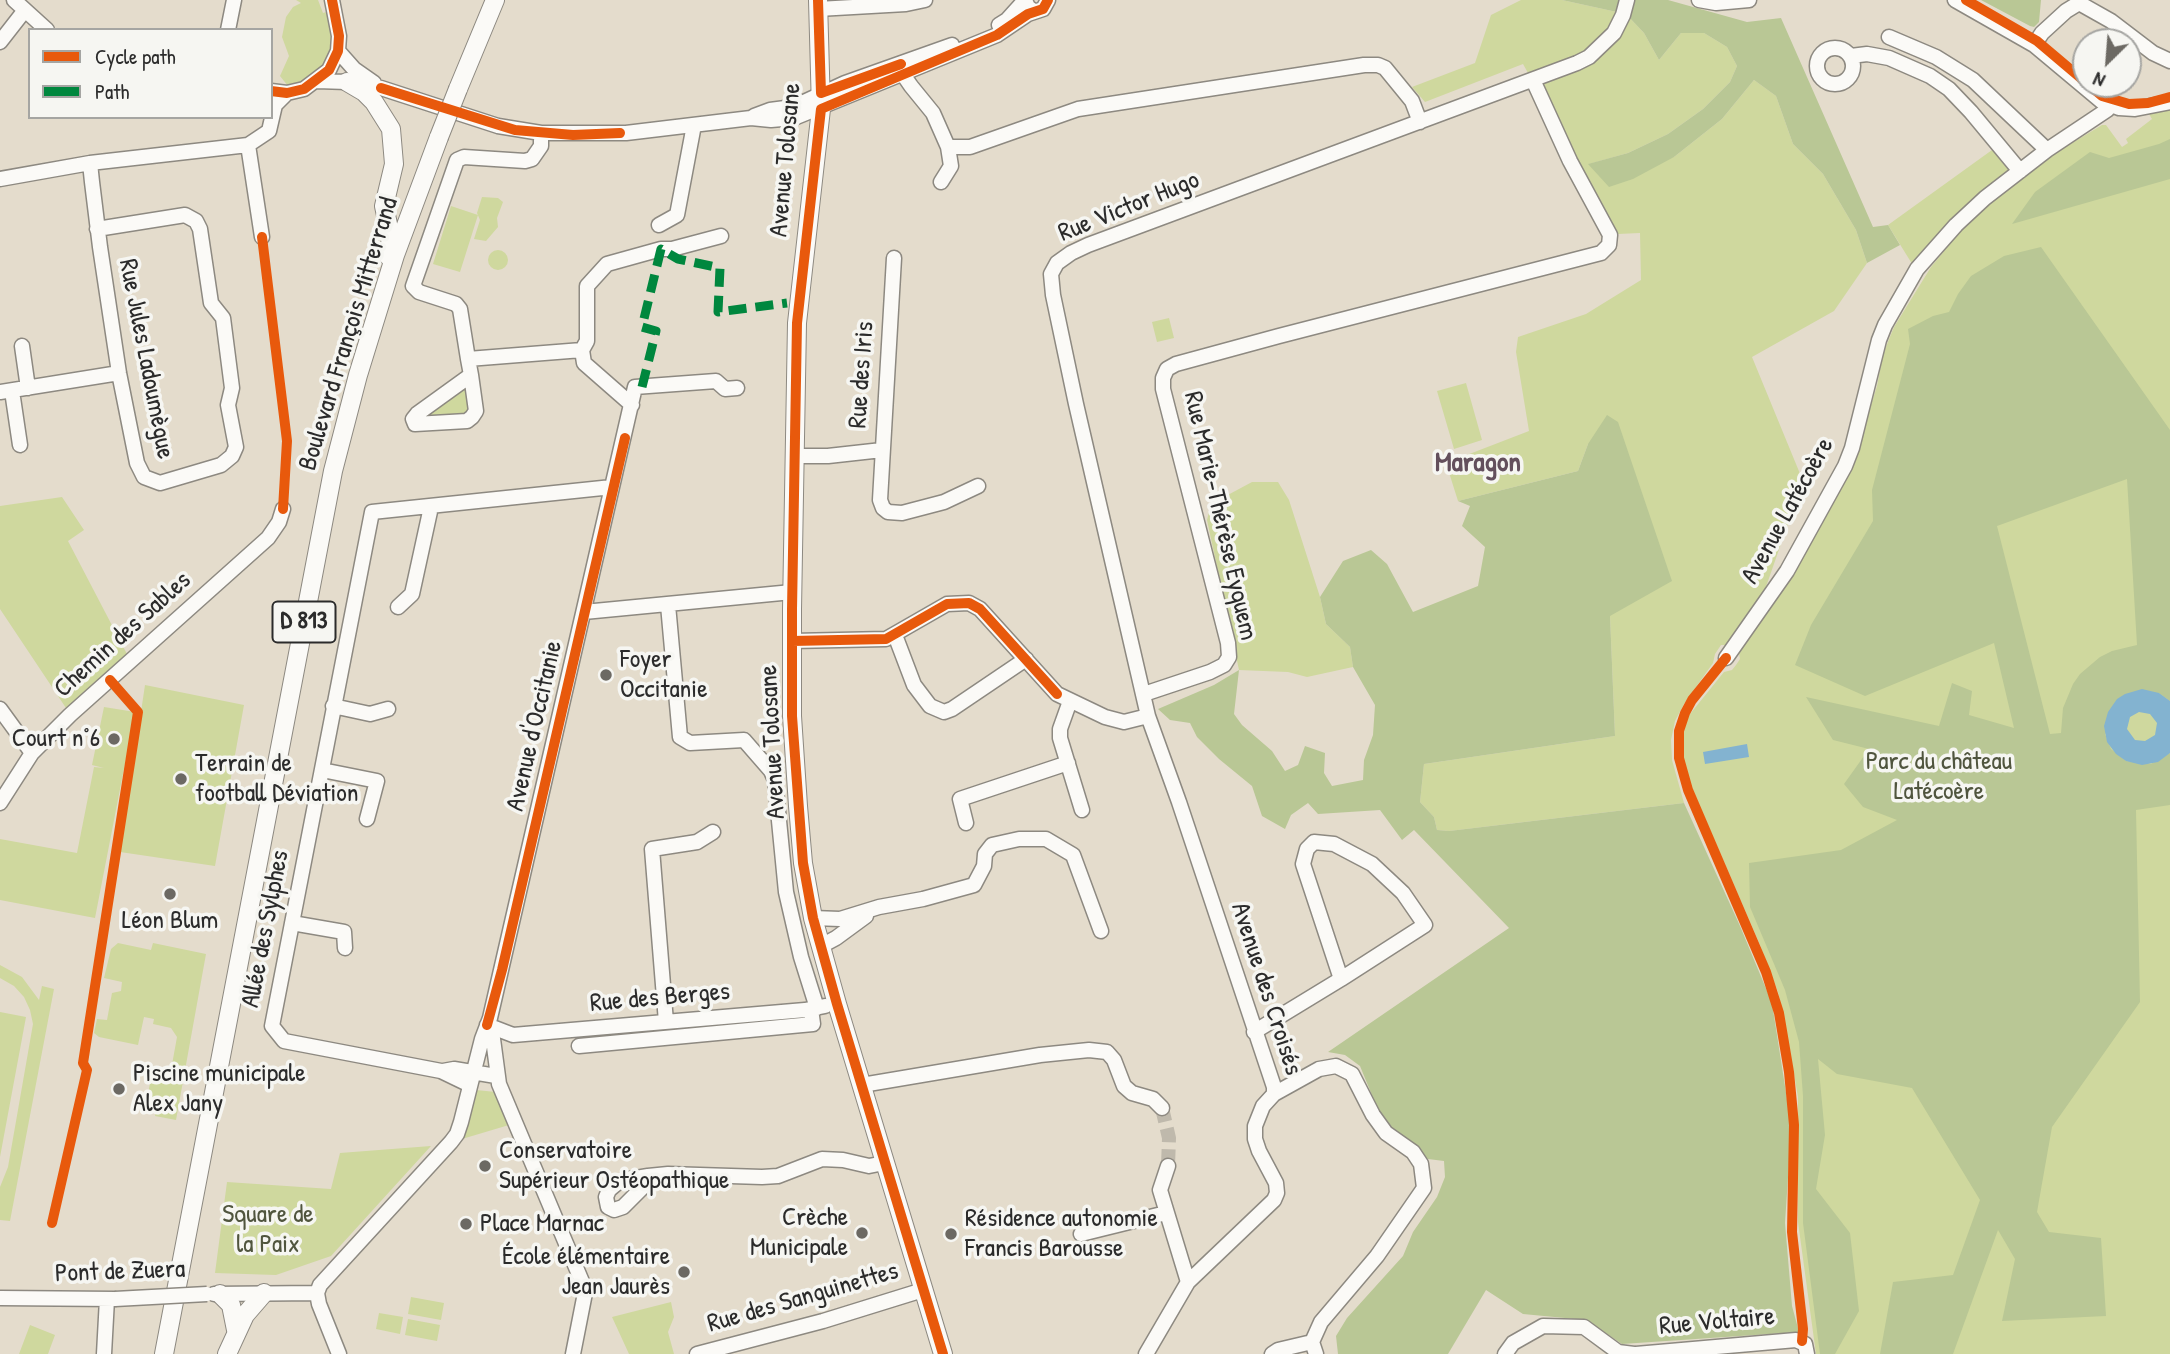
<!DOCTYPE html>
<meta charset="utf-8">
<style>
body{margin:0}
#map{position:relative;width:2170px;height:1354px;overflow:hidden;background:#e4dccc;font-family:"Patrick Hand",sans-serif}
canvas{display:block}
.legend{position:absolute;left:28px;top:28px;width:245px;height:91px;box-sizing:border-box;background:#f6f6f2;border:2px solid #a5a5a2;margin:0;padding:9px 12px;list-style:none;font-size:21px;color:#2b2b2b}
.legend li{display:flex;align-items:center;gap:14px;height:35px}
.legend b{width:35px;border:2px solid #a5a5a2}
.north{position:absolute;left:2072px;top:28px;width:70px;height:70px;box-sizing:border-box;background:#f6f6f2;border:2px solid #a5a5a2;border-radius:50%;rotate:205deg;font-size:19px;font-weight:700;line-height:28px;text-align:center;color:#2b2b2b}
.north::after{content:'';display:block;margin:auto;width:24px;height:32px;background:#6c6963;clip-path:polygon(50% 0,100% 100%,50% 72%,0 100%)}
</style>
<div id="map">
<canvas width="2170" height="1354"></canvas>
<ul class="legend">
<li><b style="height:9px;background:#e8590c"></b>Cycle path</li>
<li><b style="height:9px;background:#00873e"></b>Path</li>
</ul>
<div class="north">N</div>
</div>
<script>
const context = document.querySelector('canvas').getContext('2d');
context.lineJoin = 'round';
function fill(path, color) {
  context.fillStyle = color;
  context.fill(path, 'evenodd');
}
function shape(rows) {
  const path = new Path2D();
  for (const r of rows) {
    if (r.length === 3) {
      path.moveTo(r[0] + r[2], r[1]);
      path.arc(r[0], r[1], r[2], 0, 2 * Math.PI);
      continue;
    }
    path.moveTo(r[0], r[1]);
    for (let i = 2; i < r.length; i += 2) path.lineTo(r[i], r[i + 1]);
  }
  return path;
}
function stroke(path, color, width, dash) {
  context.strokeStyle = color;
  context.lineWidth = width;
  context.lineCap = dash ? 'butt' : 'round';
  context.setLineDash(dash || []);
  context.stroke(path);
}
function drawText(font, color, halo, rows, align = 'center') {
  context.font = font + ' "Patrick Hand",sans-serif';
  context.lineWidth = 7;
  context.setLineDash([]);
  context.textBaseline = 'middle';
  context.strokeStyle = halo;
  context.fillStyle = color;
  for (const [text, x, y, turn = 0] of rows) {
    context.save();
    context.translate(x, y);
    context.rotate((+turn || 0) * Math.PI / 180);
    context.textAlign = isNaN(turn) ? turn : align;
    if (halo) context.strokeText(text, 0, 0);
    context.fillText(text, 0, 0);
    context.restore();
  }
}
const green = shape([
 [296,0,318,0,323,13,330,11,333,29,332,48,321,71,306,81,288,86,280,76,289,56,282,37,286,17,293,7,301,3],
 [1521,0,1562,0,1626,14,1644,33,1659,60,1681,33,1704,33,1727,47,1737,66,1730,82,1703,109,1668,134,1628,153,1589,164,1674,157,1722,119,1754,80,1776,96,1793,144,1823,174,1856,230,1867,263,1834,311,1752,357,1803,481,1761,601,1727,645,1721,645,1715,654,1713,663,1684,704,1675,721,1671,740,1672,760,1684,803,1449,831,1437,830,1434,817,1420,802,1424,764,1615,736,1610,616,1588,444,1578,471,1458,501,1446,463,1529,431,1516,352,1518,337,1586,314,1641,280,1640,233,1618,234,1523,64,1425,102,1412,87,1475,63,1491,15],
 [2170,109,2170,1354,1816,1354,1798,1222,1798,1097,1784,1018,1778,992,1760,945,1686,774,1681,752,1686,719,1724,672,1732,670,1736,665,1740,659,1739,653,1772,606,1812,541,1853,462,1877,386,1883,354,1894,327,1931,267,1963,228,1999,194,2052,155,2102,125,2106,125,2122,147,2128,143,2126,139,2152,119,2149,114],
 [1992,150,2011,173,1914,267,1888,225],
 [482,197,498,198,503,202,497,218,498,227,486,241,474,239,480,220,477,213],
 [451,206,478,215,460,272,433,264],
 [498,260,10],
 [1169,318,1174,338,1157,342,1152,322],
 [1466,383,1482,440,1454,449,1437,391],
 [463,386,467,387,471,413,423,421,421,415],
 [1252,482,1278,482,1289,500,1320,597,1326,624,1350,647,1353,667,1307,677,1288,672,1239,670,1207,520,1211,504],
 [62,497,84,530,68,541,128,656,68,711,0,609,0,506],
 [145,685,244,705,215,866,120,852],
 [104,707,135,712,95,918,0,900,0,839,77,853,94,767,104,768,92,765],
 [118,943,151,950,153,943,206,954,176,1120,155,1116,157,1106,146,1104,151,1078,169,1081,177,1037,171,1028,153,1024,154,1019,144,1017,138,1045,99,1037,94,1033,97,1019,107,1020,112,993,121,991,122,982,104,978,111,949],
 [0,965,22,977,39,1000,42,986,54,989,10,1221,0,1220,0,1187,8,1167,33,1024,30,1010,24,997,14,986,0,978],
 [0,1012,26,1017,0,1157],
 [476,1090,496,1092,509,1125,462,1139],
 [431,1146,331,1256,276,1275,215,1273,227,1182,331,1189,340,1153],
 [411,1297,444,1303,441,1320,408,1314],
 [671,1302,674,1317,668,1332,674,1354,629,1354,612,1317],
 [379,1313,403,1317,400,1334,376,1329],
 [408,1319,440,1325,437,1341,405,1335],
 [30,1325,55,1335,48,1354,19,1354]
]);
const forest = shape([
 [1562,0,1668,0,1747,22,1781,18,1873,227,1888,225,1900,245,1867,263,1856,230,1823,174,1793,144,1776,96,1754,80,1722,119,1674,157,1633,179,1609,187,1588,164,1628,153,1668,134,1703,109,1730,82,1737,66,1727,47,1704,33,1681,33,1659,60,1644,33,1626,14],
 [1981,0,2041,0,2039,22,2034,27,2030,26],
 [2170,139,2170,179,2012,224,2035,192,2090,152,2109,158,2159,144],
 [2041,247,2170,430,2170,701,2159,693,2105,734,2111,749,2126,761,2151,764,2170,753,2170,805,2136,810,2140,1002,2052,1127,2037,1212,2049,1232,2101,1238,2106,1316,2002,1321,2015,1259,1998,1230,1953,1354,1880,1354,1893,1282,1953,1275,1980,1200,1912,1088,1837,1074,1818,1059,1825,1135,1816,1189,1850,1233,1859,1311,1835,1354,1820,1354,1803,1223,1803,1096,1799,1042,1785,990,1750,907,1749,863,1841,850,1897,820,1863,807,1844,784,1869,749,1833,740,1806,697,1939,726,1952,683,1972,691,1969,715,2014,728,1994,643,1865,696,1795,665,1811,625,1873,521,1872,490,1910,344,1908,329,1933,316,1949,312,1958,294,1971,276,2004,256],
 [2127,479,2137,645,2112,651,2100,657,2080,674,2073,684,2063,708,2061,733,2050,734,1997,526],
 [1607,415,1618,422,1672,581,1610,616,1615,736,1424,764,1420,802,1434,817,1437,830,1449,831,1684,803,1740,926,1772,1003,1789,1112,1791,1132,1785,1223,1792,1306,1799,1332,1622,1344,1586,1320,1523,1314,1486,1290,1448,1354,1338,1354,1336,1336,1347,1318,1403,1256,1413,1232,1437,1197,1445,1177,1444,1161,1428,1159,1385,1127,1360,1066,1345,1055,1328,1052,1509,928,1414,830,1402,840,1380,810,1318,814,1308,803,1291,815,1285,829,1262,816,1252,786,1219,759,1197,737,1190,723,1170,720,1158,709,1214,685,1239,670,1234,714,1242,725,1272,751,1285,771,1298,765,1305,746,1325,753,1324,773,1332,786,1363,780,1364,760,1373,735,1375,705,1353,667,1350,647,1326,624,1320,597,1343,561,1371,550,1387,564,1413,612,1478,586,1485,547,1462,526,1470,506,1458,501,1578,471,1588,444]
]);
const water = shape([
 [2142,689,2159,693,2170,701,2170,753,2158,762,2142,765,2126,761,2116,754,2107,742,2104,726,2108,712,2117,699,2125,694],
 [2139,712,2150,714,2157,723,2155,735,2145,741,2135,740,2127,729,2130,717],
 [1747,744,1749,757,1705,764,1703,752]
]);
const minorTunnel = shape([
 [1162,1108,1169,1138,1168,1166]
]);
const minor = shape([
 [14,0,47,30],
 [1699,0,1716,3,1749,0],
 [1955,0,2034,45,2101,101,2119,108,2135,109,2170,102],
 [818,9,906,4,925,0],
 [999,25,1007,20,1025,0,1028,7,1034,11],
 [228,30,234,0],
 [1889,37,1936,57,1973,80,2047,150],
 [0,42,25,10],
 [2034,45,2042,33,2066,11,2079,3,2111,21,2153,53,2170,61],
 [1835,66,18],
 [338,51,354,69,374,83],
 [1851,56,1867,54,1889,58,1930,76,1949,89,1971,112,2020,171],
 [900,70,911,86,933,113,948,147,951,166,941,182],
 [317,81,347,82,381,88,498,126,541,133,626,133,751,118,771,120,794,118,997,35,1028,14,1043,9,1048,0],
 [271,91,287,93,304,89,329,70,338,51,339,36,332,0],
 [754,116,770,110,793,107,845,83,952,45],
 [541,133,541,146,532,159,525,161,464,157,457,160,413,286,419,292,456,304,460,309,468,359,582,350],
 [248,145,262,237],
 [948,147,970,147,1078,109,1364,65,1378,65,1385,68,1412,101,1420,122],
 [90,163,92,182,100,247,119,373,137,463,144,477,160,483,221,465,232,456,236,447,228,405,232,388,223,318,211,303,200,229,196,221,185,215,97,229],
 [0,179,90,163,248,145,269,131,275,105,287,93],
 [659,225,677,215,694,125],
 [894,258,880,500,883,508,888,512,902,513,944,502,978,486],
 [22,346,28,388],
 [468,359,471,375,476,411,472,417,467,421,415,424,413,419,417,414,471,375],
 [12,391,20,445],
 [0,392,119,373],
 [632,405,584,363,582,350,587,341,587,286,607,264,661,249,672,249,721,236],
 [795,456,828,456,882,450],
 [668,605,680,737,690,743,744,740,771,771,775,780,786,892,801,957,817,1008],
 [398,607,412,594,431,507],
 [584,612,792,592],
 [895,635,914,685,930,706,944,712,952,709,1026,659],
 [792,641,886,639,947,604,969,603,980,609,1057,694,1105,717,1124,722,1148,716],
 [1726,658,1787,571,1845,466,1852,448,1879,340,1885,325,1917,269,1956,225,1985,198,2047,150,2107,110,2112,101],
 [1144,694,1210,672,1224,665,1229,657,1228,643,1163,389,1163,378,1167,369,1176,364,1279,336,1601,253,1609,245,1610,235,1570,161,1533,80],
 [1070,701,1060,729,1060,738,1082,810],
 [333,706,370,714,388,709],
 [0,709,32,753],
 [322,770,377,781,367,819],
 [0,803,32,753,70,715,268,538,279,522,283,509],
 [966,823,960,799,1068,763],
 [813,918,840,919,879,907,923,899,974,885,984,866,985,854,992,845,1019,839,1046,839,1073,855,1101,931],
 [292,923,344,932,345,948],
 [821,946,836,938,866,916],
 [666,1022,652,849,697,842,713,832],
 [487,1025,513,1035,805,1010,825,1006],
 [487,1025,493,1039,499,1084,583,1284,585,1293,573,1354],
 [1254,1032,1341,979,1425,925,1403,893,1372,864,1334,844,1314,842,1307,849,1303,864,1341,979],
 [579,1046,813,1024,811,1009],
 [443,1071,454,1069,496,1076],
 [470,1085,441,1071,284,1041,272,1026,372,512,612,487],
 [862,1085,1040,1055,1089,1050,1107,1052,1114,1060,1124,1086,1132,1093,1153,1099,1162,1108],
 [1274,1094,1319,1069,1336,1066,1352,1074,1373,1115,1386,1133,1413,1152,1421,1164,1424,1188,1377,1256,1321,1322,1312,1342],
 [1168,1166,1160,1190,1188,1282],
 [648,1176,624,1180,616,1184,609,1190,606,1197,608,1207,614,1210,623,1207,643,1187,648,1176,668,1174,762,1177,778,1176,822,1159,843,1160,869,1166,884,1163],
 [1081,1234,1166,1213],
 [214,1294,317,1293],
 [0,1298,115,1299],
 [104,1354,107,1299],
 [339,1354,319,1304,317,1293,320,1285,451,1142,457,1134,461,1122,482,1039,490,1018,635,387,716,381,725,389,737,388],
 [697,1354,823,1321,923,1290],
 [1146,1354,1188,1282,1274,1200,1277,1193,1276,1183,1259,1151,1255,1139,1255,1126,1263,1106,1274,1094,1274,1087,1179,802,1148,716,1076,404,1053,295,1051,274,1057,263,1071,253,1088,245,1577,63,1589,57,1614,33,1623,15,1627,0],
 [1272,1354,1278,1350,1312,1342,1316,1354],
 [1505,1354,1513,1343,1543,1326,1584,1327,1618,1352,1634,1354],
 [1636,1354,1796,1340,1805,1344,1807,1354]
]);
const major = shape([
 [818,0,821,109,797,323,792,609,792,716,798,806,803,863,813,918,837,1004,943,1354],
 [347,82,364,92,374,102,391,129,394,164,384,206,391,238,388,256],
 [458,89,495,0],
 [220,1294,231,1305,236,1330],
 [164,1354,333,471,358,375,395,255,439,137],
 [227,1354,245,1315,264,1293]
]);
const minorBridge = shape([
 [115,1299,207,1294]
]);
const majorBridge = shape([
 [439,137,458,89]
]);
const quiet = shape([
 [642,387,656,331,642,327,661,249,678,259,720,268,718,312,787,303]
]);
const cycleway = shape([
 [818,0,821,93,901,64],
 [1966,0,2037,41,2102,96,2129,104,2148,103,2170,97],
 [381,88,515,130,573,135,620,133],
 [271,91,287,93,304,89,329,70,338,51,339,36,332,0],
 [262,237,287,441,283,509],
 [792,641,886,639,947,604,969,603,980,609,1057,694],
 [1726,658,1692,700,1685,713,1679,731,1679,758,1688,790,1766,972,1779,1013,1789,1072,1794,1125,1792,1232,1803,1329,1802,1341],
 [487,1025,502,970,625,438],
 [52,1223,87,1070,83,1063,138,712,110,680],
 [943,1354,837,1004,813,918,803,863,792,716,792,609,797,323,821,109,997,35,1028,14,1043,9,1048,0]
]);
const markers = [
 [606,675,7,"#6c6963"],
 [114,739,7,"#6c6963"],
 [181,779,7,"#6c6963"],
 [170,894,7,"#6c6963"],
 [119,1089,7,"#6c6963"],
 [485,1166,7,"#6c6963"],
 [466,1224,7,"#6c6963"],
 [862,1233,7,"#6c6963"],
 [951,1234,7,"#6c6963"],
 [684,1272,7,"#6c6963"]
];
const shields = [
 [304,622,63]
];
const shieldNames = [
 ["D 813",304,622]
];
const streetNames = [
 ["Avenue Tolosane",786,160,-85],
 ["Rue Victor Hugo",1129,207,-22],
 ["Boulevard François Mitterrand",349,334,-73],
 ["Rue Jules Ladoumègue",146,359,79],
 ["Rue des Iris",862,375,-86],
 ["Avenue Latécoère",1788,511,-61],
 ["Rue Marie-Thérèse Eyquem",1220,516,77],
 ["Chemin des Sables",123,635,-42],
 ["Avenue d'Occitanie",535,726,-77],
 ["Avenue Tolosane",773,742,-93],
 ["Allée des Sylphes",266,929,-79],
 ["Avenue des Croisés",1266,989,72],
 ["Rue des Berges",660,998,-5],
 ["Pont de Zuera",120,1272,-2],
 ["Rue des Sanguinettes",803,1298,-16],
 ["Rue Voltaire",1717,1322,-5]
];
const poiNames = [
 ["Foyer",620,660],
 ["Occitanie",620,690],
 ["Court n°6",100,739,"right"],
 ["Terrain de",195,764],
 ["football Déviation",195,794],
 ["Léon Blum",170,921,"center"],
 ["Piscine municipale",133,1074],
 ["Alex Jany",133,1104],
 ["Conservatoire",499,1151],
 ["Supérieur Ostéopathique",499,1181],
 ["Crèche",848,1218,"right"],
 ["Municipale",848,1248,"right"],
 ["Résidence autonomie",965,1219],
 ["Francis Barousse",965,1249],
 ["Place Marnac",480,1224],
 ["École élémentaire",670,1257,"right"],
 ["Jean Jaurès",670,1287,"right"]
];
const parkNames = [
 ["Parc du château",1939,762],
 ["Latécoère",1939,792],
 ["Square de",268,1215],
 ["la Paix",268,1245]
];
const neighbourhoodNames = [
 ["Maragon",1478,464]
];
fill(green, '#cfd89e');
fill(forest, '#b9c795');
fill(water, '#83b3d0');
stroke(minorTunnel, '#bfb9ac', 14, [14, 7]);
stroke(minor, '#8d8981', 17);
stroke(major, '#8d8981', 20);
stroke(minor, '#fbfaf7', 14);
stroke(major, '#fbfaf7', 18);
stroke(minorBridge, '#8d8981', 17, []);
stroke(majorBridge, '#8d8981', 20, []);
stroke(minorBridge, '#fbfaf7', 14);
stroke(majorBridge, '#fbfaf7', 18);
stroke(quiet, '#00873e', 9, [18, 9]);
stroke(cycleway, '#e8590c', 10);
for (const [x, y, r, color] of markers) {
  const dot = new Path2D();
  dot.arc(x, y, r, 0, 2 * Math.PI);
  context.fillStyle = color;
  context.fill(dot);
  stroke(dot, '#f6f6f2', 2.5);
}
for (const [x, y, w] of shields) {
  const box = new Path2D();
  box.roundRect(x - w / 2, y - 20.5, w, 41, 5);
  context.fillStyle = '#f6f6f2';
  context.fill(box);
  stroke(box, '#2b2b2b', 2);
}
drawText('bold 24px', '#2b2b2b', null, shieldNames);
drawText('26px', '#2b2b2b', '#f6f6f2', streetNames);
drawText('26px', '#2b2b2b', '#f6f6f2', poiNames, 'left');
drawText('26px', '#50553e', '#f6f6f2', parkNames);
drawText('bold 28px', '#634f5c', '#f6f6f2', neighbourhoodNames);
</script>
